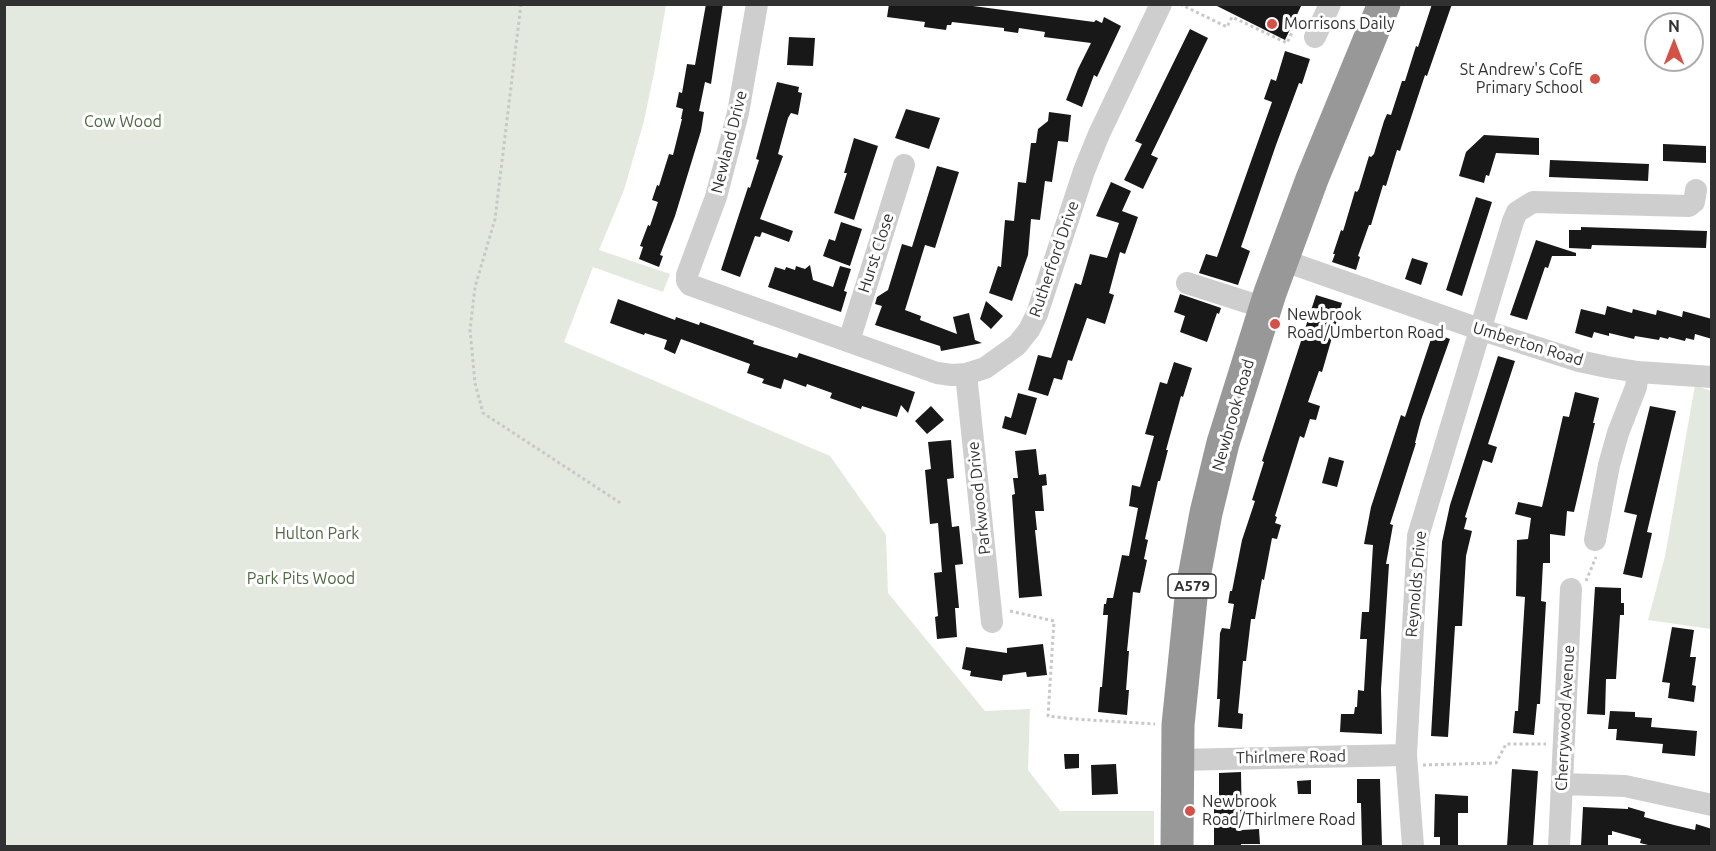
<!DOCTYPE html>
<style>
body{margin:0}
#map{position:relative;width:1716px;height:851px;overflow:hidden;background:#fff;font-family:Ubuntu,sans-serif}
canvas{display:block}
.frame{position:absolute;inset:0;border:6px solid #313131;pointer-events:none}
.north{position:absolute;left:1644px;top:12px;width:60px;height:60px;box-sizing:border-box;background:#fff;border:2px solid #adadad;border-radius:50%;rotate:0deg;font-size:16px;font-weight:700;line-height:24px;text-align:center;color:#313131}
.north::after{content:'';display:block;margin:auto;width:21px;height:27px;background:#d55046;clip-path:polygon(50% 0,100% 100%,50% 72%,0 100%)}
</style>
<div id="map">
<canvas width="1716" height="851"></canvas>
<div class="frame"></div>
<div class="north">N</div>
</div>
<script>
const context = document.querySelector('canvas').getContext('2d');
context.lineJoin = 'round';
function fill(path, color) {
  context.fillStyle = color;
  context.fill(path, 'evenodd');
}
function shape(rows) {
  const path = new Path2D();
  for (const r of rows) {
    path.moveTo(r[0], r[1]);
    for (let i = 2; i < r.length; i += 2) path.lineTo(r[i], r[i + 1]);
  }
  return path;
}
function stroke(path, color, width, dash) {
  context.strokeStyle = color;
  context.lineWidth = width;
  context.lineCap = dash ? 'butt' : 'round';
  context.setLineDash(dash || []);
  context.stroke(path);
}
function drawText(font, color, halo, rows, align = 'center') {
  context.font = font + ' Ubuntu,sans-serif';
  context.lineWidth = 6;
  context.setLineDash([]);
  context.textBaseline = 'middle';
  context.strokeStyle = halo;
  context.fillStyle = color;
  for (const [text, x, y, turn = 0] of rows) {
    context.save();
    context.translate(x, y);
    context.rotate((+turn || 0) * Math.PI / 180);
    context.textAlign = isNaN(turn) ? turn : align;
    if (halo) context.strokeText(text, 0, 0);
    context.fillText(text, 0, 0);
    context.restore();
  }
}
const green = shape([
 [4,5,666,5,654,73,644,121,624,190,599,250,670,274,663,292,593,267,564,342,830,456,886,535,888,593,985,711,1030,709,1028,770,1060,811,1154,811,1154,846,5,846],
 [1695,385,1711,391,1711,629,1648,620,1665,556]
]);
const building = shape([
 [706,4,723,4,711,84,705,82,699,111,704,112,701,131,675,216,660,255,663,256,659,267,639,259,643,247,640,246,648,225,650,226,658,202,652,200,657,185,659,186,669,154,673,155,682,119,681,119,683,109,676,107,679,92,682,93,687,64,695,65],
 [889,4,958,4,1094,22,1096,20,1102,23,1104,17,1121,26,1097,77,1094,75,1082,107,1066,100,1078,69,1091,43,1044,37,1045,32,1019,28,1018,33,1004,31,1004,28,952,22,951,25,947,25,946,30,924,27,925,22,887,17],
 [1213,4,1302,4,1285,40],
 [1432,4,1452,4,1427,76,1425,75,1400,151,1397,150,1386,186,1383,185,1371,225,1369,225,1358,256,1360,257,1356,270,1332,262,1335,254,1333,254,1341,230,1343,231,1344,228,1355,191,1357,192,1359,189,1369,156,1371,157,1374,154,1384,121,1387,114,1391,115,1402,81,1405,81,1416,46,1418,47],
 [1190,29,1208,38,1151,155,1158,158,1143,189,1124,180,1142,144,1135,141],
 [789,37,815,38,813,66,787,65],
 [1285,51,1310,59,1302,84,1299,83,1276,145,1241,247,1250,251,1238,285,1199,273,1206,254,1217,257,1272,102,1264,99,1271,79,1276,81],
 [777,82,799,87,798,92,802,93,798,115,791,113,788,118,778,154,783,156,760,219,793,231,789,242,762,232,760,237,755,236,740,277,721,270,748,187,750,188,759,160,756,159],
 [906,109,940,118,929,149,895,138],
 [1049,112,1071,115,1068,142,1058,141,1052,182,1045,181,1040,220,1031,219,1028,255,1012,301,989,293,998,266,1001,267,1005,220,1014,221,1018,182,1026,183,1031,143,1036,143,1038,129,1048,121],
 [1484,135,1539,138,1539,155,1496,153,1489,176,1486,175,1484,183,1459,176,1466,152],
 [854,138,878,146,854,220,834,213,847,173,844,173],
 [1663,144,1706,146,1706,163,1663,161],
 [1550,160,1649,164,1648,181,1549,177],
 [937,166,959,172,935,248,925,245,905,310,921,316,920,320,957,334,953,317,969,313,975,340,982,343,941,351,940,346,875,325,882,306,875,304,877,297,888,290,902,244,912,247],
 [1111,182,1131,191,1122,211,1138,217,1125,254,1120,252,1109,293,1114,295,1105,324,1087,318,1072,361,1068,360,1062,380,1054,378,1048,396,1028,390,1038,355,1051,358,1075,283,1081,285,1090,254,1107,258,1119,223,1096,216],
 [1476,197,1492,202,1462,296,1446,290],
 [841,222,862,229,850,266,823,256,829,239,835,241],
 [1581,227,1707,231,1706,248,1592,245,1591,249,1569,248,1569,230,1581,230],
 [1536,240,1576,253,1576,256,1552,256,1548,268,1545,267,1527,320,1510,315],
 [1412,258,1428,263,1421,285,1405,279],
 [810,265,813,280,833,287,840,266,851,269,844,291,847,292,841,312,768,287,775,267,785,270,786,267,795,270,796,266,805,269],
 [1180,294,1221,308,1219,314,1217,313,1207,342,1180,332,1185,316,1174,312],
 [1316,295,1342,303,1322,372,1319,371,1308,402,1320,406,1316,420,1310,419,1304,438,1300,436,1275,516,1277,517,1275,523,1281,525,1277,539,1272,538,1264,580,1262,579,1255,619,1251,619,1246,661,1243,661,1238,713,1243,714,1242,729,1218,727,1220,699,1217,699,1220,633,1222,628,1230,629,1234,604,1228,603,1230,591,1232,591,1242,540,1255,501,1252,500,1264,462,1262,461],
 [618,299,675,320,676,317,699,325,700,322,754,341,753,344,797,358,799,353,915,392,908,413,901,405,897,417,862,406,861,409,830,398,832,393,807,384,806,387,784,379,781,389,762,383,764,379,747,373,750,364,681,339,675,354,664,349,667,340,645,333,644,335,610,323],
 [986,301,1003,316,991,329,980,319],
 [1607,306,1632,313,1633,309,1656,315,1657,310,1682,317,1683,311,1712,319,1712,339,1695,334,1694,340,1686,338,1685,341,1669,337,1668,339,1660,337,1659,340,1635,336,1634,339,1609,333,1609,336,1594,332,1592,338,1575,333,1581,309,1605,315],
 [1433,333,1450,339,1421,420,1415,443,1416,443,1390,524,1393,525,1386,564,1389,564,1381,689,1382,734,1340,732,1341,714,1354,714,1355,707,1357,707,1358,690,1364,691,1367,639,1360,639,1362,612,1369,612,1373,545,1364,544,1371,507,1401,415,1405,417],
 [1498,356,1515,361,1488,444,1497,447,1492,463,1483,460,1465,517,1467,518,1464,529,1472,531,1466,556,1462,626,1455,626,1448,737,1431,736,1442,542,1450,505],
 [1174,362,1192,368,1183,397,1181,396,1166,450,1168,450,1160,481,1158,481,1145,539,1148,540,1144,559,1147,560,1140,593,1133,592,1127,651,1129,651,1126,690,1129,690,1127,715,1098,712,1100,687,1102,687,1108,615,1103,615,1104,604,1106,604,1107,598,1113,598,1122,555,1129,556,1138,508,1129,506,1132,485,1140,487,1154,436,1145,434,1160,382,1167,384],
 [1575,392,1599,398,1593,423,1595,423,1574,512,1567,511,1565,536,1550,534,1550,563,1543,563,1541,601,1546,602,1540,704,1537,704,1534,735,1513,733,1515,711,1518,711,1525,597,1516,596,1517,540,1528,539,1531,518,1515,514,1518,502,1542,507,1563,416,1569,417],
 [1018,393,1037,398,1026,435,1002,428,1005,416,1011,418],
 [931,406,944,420,927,434,915,421],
 [1650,406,1676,411,1647,532,1652,533,1642,578,1623,574,1637,515,1624,512],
 [951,440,954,478,947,479,952,527,959,526,963,564,955,565,959,608,955,608,957,637,937,639,935,617,938,616,934,573,942,572,938,523,930,524,925,470,931,469,928,442],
 [1036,449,1039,475,1046,474,1047,485,1042,486,1044,511,1035,511,1037,530,1035,530,1042,596,1019,598,1012,495,1015,494,1013,478,1018,478,1015,451],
 [1329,457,1344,461,1337,487,1322,483],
 [1595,587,1621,588,1621,603,1624,603,1624,615,1620,615,1616,679,1606,679,1605,715,1587,714],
 [1672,627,1694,630,1690,657,1696,657,1692,685,1696,686,1694,702,1668,698,1670,683,1662,682],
 [1043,644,1047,675,1027,677,1026,672,1003,675,1002,681,970,676,971,671,962,669,966,647,1007,653,1007,648],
 [1610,711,1635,712,1635,717,1652,718,1651,727,1697,731,1695,756,1662,753,1663,744,1616,740,1617,729,1608,729],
 [1064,754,1079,754,1079,768,1065,769],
 [1116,764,1118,794,1092,795,1091,765],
 [1512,769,1538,771,1533,846,1507,846],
 [1241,772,1242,830,1259,829,1260,844,1241,844,1241,846,1214,846,1214,802,1219,802,1219,773],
 [1357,779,1380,779,1382,846,1362,846,1361,803,1357,803],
 [1311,780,1311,794,1298,794,1297,781],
 [1435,794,1468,796,1468,813,1458,813,1458,846,1440,846,1440,837,1434,837],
 [1583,807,1628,809,1628,807,1645,812,1644,817,1674,825,1695,830,1696,824,1712,829,1712,846,1652,846,1640,843,1641,839,1612,831,1612,835,1608,835,1608,846,1581,846]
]);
const path = shape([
 [521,4,495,219,475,287,470,330,475,383,483,413,622,504],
 [1180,4,1227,27,1232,17,1287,43,1294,28,1298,30],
 [1586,581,1596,557],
 [1010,611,1054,621,1048,716,1074,719,1155,724],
 [1423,765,1496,763,1506,744,1546,744]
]);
const minor = shape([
 [757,4,738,113,716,197,687,275,687,281,690,285,937,373,952,375,966,374,985,368,1017,345,1029,330,1037,314,1084,171,1099,134,1161,4],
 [1315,37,1330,4],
 [1282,260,1479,329,1579,361,1607,367,1638,372,1712,377],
 [1187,283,1265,308],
 [849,341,904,165],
 [966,374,992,622],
 [1595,540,1609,465,1618,433,1636,387,1638,372],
 [1177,760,1406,755],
 [1562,784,1625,786,1712,805],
 [1413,846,1406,755,1418,536,1513,221,1517,212,1533,202,1689,206,1694,202,1696,190],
 [1559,846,1571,589]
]);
const highway = shape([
 [1177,846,1178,725,1192,588,1206,513,1223,443,1270,293,1312,179,1384,4]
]);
const markers = [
 [1272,24,6,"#d55046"],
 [1595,79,6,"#d55046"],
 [1275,324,6,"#d55046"],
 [1190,811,6,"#d55046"]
];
const shields = [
 [1192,586,48]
];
const shieldNames = [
 ["A579",1192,586]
];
const poiNames = [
 ["Morrisons Daily",1284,24],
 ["St Andrew's CofE",1583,70,"right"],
 ["Primary School",1583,88,"right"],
 ["Newbrook",1287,315],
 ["Road/Umberton Road",1287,333],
 ["Newbrook",1202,802],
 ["Road/Thirlmere Road",1202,820]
];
const parkNames = [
 ["Cow Wood",123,122],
 ["Hulton Park",317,534],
 ["Park Pits Wood",301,579]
];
const streetNames = [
 ["Newland Drive",729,142,-76],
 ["Hurst Close",876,253,-72],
 ["Rutherford Drive",1054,259,-71],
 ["Umberton Road",1528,344,17],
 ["Newbrook Road",1233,415,-74],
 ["Parkwood Drive",979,498,-96],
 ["Reynolds Drive",1416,584,-85],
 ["Cherrywood Avenue",1565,718,-87],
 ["Thirlmere Road",1291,757,-1]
];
fill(green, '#e3e9de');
fill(building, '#181818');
stroke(path, '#c8c8c8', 3, [3, 3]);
stroke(minor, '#cecece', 22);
stroke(highway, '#989898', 33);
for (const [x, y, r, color] of markers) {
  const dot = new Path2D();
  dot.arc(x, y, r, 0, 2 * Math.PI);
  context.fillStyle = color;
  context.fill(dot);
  stroke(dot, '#fff', 2);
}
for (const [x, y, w] of shields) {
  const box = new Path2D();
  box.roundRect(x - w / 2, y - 12, w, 24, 4.5);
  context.fillStyle = '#fff';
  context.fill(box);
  stroke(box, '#313131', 1.5);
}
drawText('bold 15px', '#313131', null, shieldNames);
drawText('16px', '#313131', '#fff', poiNames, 'left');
drawText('16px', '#4f6942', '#fff', parkNames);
drawText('16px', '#313131', '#fff', streetNames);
</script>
